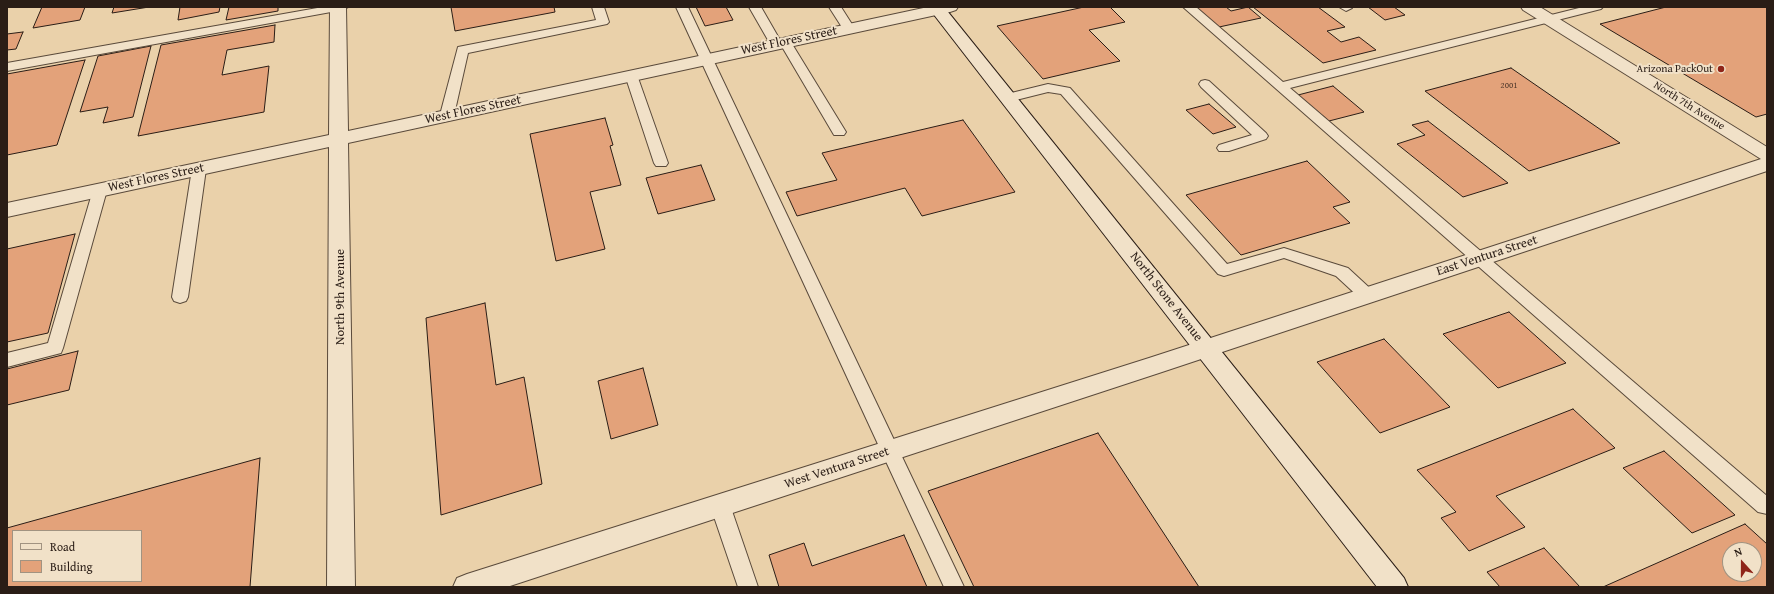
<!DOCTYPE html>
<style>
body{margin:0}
#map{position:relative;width:1774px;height:594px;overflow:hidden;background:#ead1aa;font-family:"Gentium Book Plus",serif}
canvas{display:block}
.frame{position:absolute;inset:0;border:8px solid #2a1d16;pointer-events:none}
.legend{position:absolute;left:12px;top:530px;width:130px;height:52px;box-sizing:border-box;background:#f1e1c8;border:1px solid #a19381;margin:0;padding:5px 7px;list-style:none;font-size:12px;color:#2a1d16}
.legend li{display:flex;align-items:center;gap:8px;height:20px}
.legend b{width:20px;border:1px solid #a19381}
.north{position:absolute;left:1722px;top:542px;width:40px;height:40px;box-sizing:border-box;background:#f1e1c8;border:1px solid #a19381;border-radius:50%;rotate:339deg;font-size:11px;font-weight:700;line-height:16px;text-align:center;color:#2a1d16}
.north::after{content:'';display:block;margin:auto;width:14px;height:18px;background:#8f2418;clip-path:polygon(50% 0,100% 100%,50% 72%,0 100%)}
</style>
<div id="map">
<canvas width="1774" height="594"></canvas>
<div class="frame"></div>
<ul class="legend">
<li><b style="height:5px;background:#f1e1c8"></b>Road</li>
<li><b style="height:11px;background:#e3a27a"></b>Building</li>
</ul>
<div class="north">N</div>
</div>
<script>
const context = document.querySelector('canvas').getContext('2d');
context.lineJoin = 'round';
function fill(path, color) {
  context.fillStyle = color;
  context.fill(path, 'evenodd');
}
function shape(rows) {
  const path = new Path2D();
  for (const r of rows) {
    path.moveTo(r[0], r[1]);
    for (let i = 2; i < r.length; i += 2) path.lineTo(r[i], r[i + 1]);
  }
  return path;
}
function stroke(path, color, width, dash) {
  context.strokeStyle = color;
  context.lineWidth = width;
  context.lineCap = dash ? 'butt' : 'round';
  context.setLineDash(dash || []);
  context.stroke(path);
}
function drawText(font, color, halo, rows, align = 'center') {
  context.font = font + ' "Gentium Book Plus",serif';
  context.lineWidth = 4;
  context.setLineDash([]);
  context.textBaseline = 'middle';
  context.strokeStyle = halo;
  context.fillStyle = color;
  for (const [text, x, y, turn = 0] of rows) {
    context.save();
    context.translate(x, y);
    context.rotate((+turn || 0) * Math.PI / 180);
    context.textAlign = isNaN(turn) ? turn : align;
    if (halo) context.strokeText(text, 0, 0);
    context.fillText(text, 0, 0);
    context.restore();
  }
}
const building = shape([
 [42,7,85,7,80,20,33,28,42,7],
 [114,7,149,7,112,13,114,7],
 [180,7,220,7,219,12,178,20,180,7],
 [229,7,278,7,278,11,226,20,229,7],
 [451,7,554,7,555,12,455,31,451,7],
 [696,7,726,7,733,20,705,26,696,7],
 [1084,7,1110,7,1125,22,1089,30,1120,61,1043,79,997,26,1084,7],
 [1196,7,1226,7,1231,11,1248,7,1261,18,1219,27,1196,7],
 [1253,7,1318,7,1345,27,1327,31,1341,42,1359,37,1376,50,1323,63,1253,7],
 [1368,7,1394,7,1405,15,1385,20,1368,7],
 [1666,7,1767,7,1767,114,1756,117,1600,24,1666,7],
 [275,25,274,42,227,50,222,75,269,66,264,112,138,136,161,45,275,25],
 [23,32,16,49,7,50,7,34,23,32],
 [151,46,133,117,103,123,108,107,80,112,98,56,151,46],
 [85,60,57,145,7,155,7,74,85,60],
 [1511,68,1620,143,1529,171,1425,91,1511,68],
 [1333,86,1364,112,1329,121,1298,95,1333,86],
 [1209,104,1236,127,1213,134,1186,110,1209,104],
 [605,118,613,145,610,146,621,185,590,192,605,249,556,261,530,134,605,118],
 [963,120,1015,192,922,216,905,188,797,216,786,192,837,180,822,153,963,120],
 [1428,121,1508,183,1463,197,1397,144,1425,135,1412,125,1428,121],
 [1307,161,1350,202,1333,207,1350,223,1241,255,1186,195,1307,161],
 [701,165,715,200,658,214,646,178,701,165],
 [75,234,48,333,7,342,7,249,75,234],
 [485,303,496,385,524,377,542,484,441,515,426,318,485,303],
 [1509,312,1566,363,1498,388,1443,334,1509,312],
 [1384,339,1450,407,1380,433,1317,362,1384,339],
 [78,351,69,390,7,405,7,369,78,351],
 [643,368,658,425,611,439,598,381,643,368],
 [1573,409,1615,448,1496,496,1525,527,1469,551,1441,518,1456,512,1417,470,1573,409],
 [1098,433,1199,587,974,587,928,491,1098,433],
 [1664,451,1735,515,1692,533,1623,468,1664,451],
 [260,458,250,587,7,587,7,528,260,458],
 [13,531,141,531,141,581,13,581,13,531],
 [1745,524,1767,544,1767,587,1603,587,1745,524],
 [1730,550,1754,550,1754,574,1730,574,1730,550],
 [904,535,927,587,779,587,769,555,804,543,812,566,904,535],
 [1544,548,1580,587,1500,587,1487,572,1544,548]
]);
const lane = shape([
 [323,7,348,7,342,10,7,71,7,63,323,7],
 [592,7,604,7,609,22,607,24,468,53,454,115,452,118,447,119,442,118,440,115,458,47,596,20,592,7],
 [676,7,688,7,964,587,944,587,676,7],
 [749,7,761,7,780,40,785,38,789,39,846,132,844,135,834,135,781,45,776,48,772,47,749,7],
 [829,7,841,7,855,29,853,32,845,32,829,7],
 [1183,7,1196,7,1283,82,1583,7,1603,7,1601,9,1290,88,1767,496,1767,514,1758,512,1183,7],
 [1339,7,1351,7,1352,8,1346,11,1339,7],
 [631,71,637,75,668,163,666,166,656,166,654,163,625,75,631,71],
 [1205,80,1209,81,1266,133,1268,136,1266,139,1229,151,1219,151,1217,148,1219,145,1252,135,1201,87,1199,84,1201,81,1205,80],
 [1048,84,1070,88,1227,264,1284,248,1348,268,1374,292,1376,296,1374,300,1368,302,1362,300,1336,276,1284,258,1224,276,1218,274,1061,94,1048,92,1008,102,1002,98,1003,95,1048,84],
 [199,165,204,166,206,169,188,297,186,301,180,303,174,301,172,297,192,169,194,166,199,165],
 [100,185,105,187,107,190,63,348,61,353,7,367,7,353,48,343,93,190,95,187,100,185],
 [720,497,727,499,730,505,758,587,738,587,710,505,713,499,720,497]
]);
const street = shape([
 [330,7,346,7,348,131,928,7,958,7,956,10,950,12,348,143,355,587,327,587,329,147,7,217,7,203,329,135,330,7],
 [1521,7,1540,7,1767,147,1767,171,1159,373,507,587,453,587,457,578,467,574,1149,358,1761,159,1523,10,1521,7]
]);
const secondary = shape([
 [928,7,944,7,1404,578,1408,587,1377,587,928,7]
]);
const markers = [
 [1721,69,4,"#8f2418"]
];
const farNumbernames = [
 ["2001",1509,86]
];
const farPoinames = [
 ["Arizona PackOut",1713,69]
];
const farStreetnames = [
 ["North 7th Avenue",1689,106,32]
];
const streetNames = [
 ["West Flores Street",789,41,-12],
 ["West Flores Street",473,110,-12],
 ["West Flores Street",156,178,-12],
 ["East Ventura Street",1487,256,-18],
 ["North 9th Avenue",341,297,-90],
 ["North Stone Avenue",1166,297,52],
 ["West Ventura Street",837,468,-18]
];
fill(building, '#e3a27a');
stroke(building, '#2a1d16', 1);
stroke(lane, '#5a4a3b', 2);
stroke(street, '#5a4a3b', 2);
stroke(secondary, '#2a1d16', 2);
fill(lane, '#f1e1c8');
fill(street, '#f1e1c8');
fill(secondary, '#f1e1c8');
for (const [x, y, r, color] of markers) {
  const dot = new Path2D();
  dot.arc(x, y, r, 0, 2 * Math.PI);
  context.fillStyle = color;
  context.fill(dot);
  stroke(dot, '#f1e1c8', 1.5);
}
drawText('9px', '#583e2f', null, farNumbernames);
drawText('11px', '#2a1d16', '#f1e1c8', farPoinames, 'right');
drawText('11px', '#2a1d16', '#f1e1c8', farStreetnames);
drawText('13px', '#2a1d16', '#f1e1c8', streetNames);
</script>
